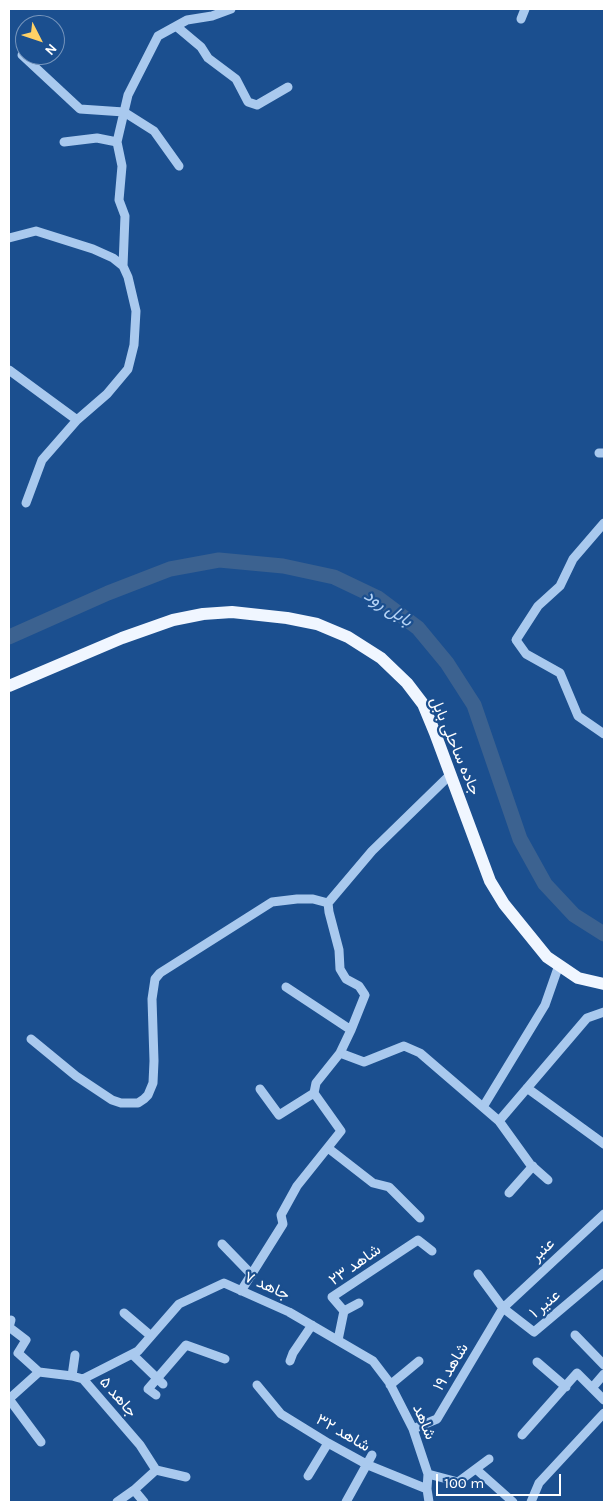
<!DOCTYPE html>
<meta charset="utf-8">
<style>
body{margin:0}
#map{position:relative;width:613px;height:1511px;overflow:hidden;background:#1b4f8f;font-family:Karla,sans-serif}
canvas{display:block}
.frame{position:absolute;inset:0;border:10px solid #fff;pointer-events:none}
.north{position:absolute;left:15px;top:15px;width:50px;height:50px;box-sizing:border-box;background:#1b4f8f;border:1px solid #7695bc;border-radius:50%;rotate:131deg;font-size:14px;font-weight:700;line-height:20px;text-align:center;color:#fff}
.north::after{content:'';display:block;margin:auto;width:18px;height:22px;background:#ffd166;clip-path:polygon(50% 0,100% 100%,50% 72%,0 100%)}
.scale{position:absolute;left:436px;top:1474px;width:125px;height:22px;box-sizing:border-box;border:2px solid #fff;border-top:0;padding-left:6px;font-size:15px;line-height:18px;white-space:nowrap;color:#fff;-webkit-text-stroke:4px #1b4f8f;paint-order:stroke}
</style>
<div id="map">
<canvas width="613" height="1511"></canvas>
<div class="frame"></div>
<div class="north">N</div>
<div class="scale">100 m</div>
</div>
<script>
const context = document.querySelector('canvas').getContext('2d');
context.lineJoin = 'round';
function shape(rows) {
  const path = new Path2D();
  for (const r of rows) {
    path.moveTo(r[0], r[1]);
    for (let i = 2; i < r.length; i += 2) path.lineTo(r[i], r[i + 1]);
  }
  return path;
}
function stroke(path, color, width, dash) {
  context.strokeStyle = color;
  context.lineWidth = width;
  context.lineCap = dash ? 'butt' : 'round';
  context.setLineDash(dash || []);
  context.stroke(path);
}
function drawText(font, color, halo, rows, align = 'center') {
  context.font = font + ' Karla,Vazirmatn,sans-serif';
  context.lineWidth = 4.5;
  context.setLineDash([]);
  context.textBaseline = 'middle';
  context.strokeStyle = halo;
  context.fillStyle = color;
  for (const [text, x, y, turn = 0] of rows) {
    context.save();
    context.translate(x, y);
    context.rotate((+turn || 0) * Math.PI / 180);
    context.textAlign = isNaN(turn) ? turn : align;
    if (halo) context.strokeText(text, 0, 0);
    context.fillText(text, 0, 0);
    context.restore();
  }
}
const river = shape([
 [9,637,108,593,170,569,219,560,283,566,334,577,378,598,418,628,447,663,474,705,520,839,545,884,574,915,604,934]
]);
const minor = shape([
 [521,19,525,9],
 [176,26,201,47,208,58,236,79,248,102,257,105,288,87],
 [22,55,80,109,124,112,154,131,179,166],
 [64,142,97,138,117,142],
 [9,238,36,231,93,249,113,258,123,266,128,277,136,311,134,345,128,369,107,394,77,420,42,460,26,503],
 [123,266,125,216,119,200,122,166,117,142,128,95,158,36,187,20,212,16,231,9],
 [9,370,77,420],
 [599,453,604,453],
 [604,523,573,559,560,586,538,606,516,640,526,654,560,673,578,716,604,734],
 [286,987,351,1030],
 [31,1039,76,1076,112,1100,121,1103,138,1103,144,1099,148,1095,153,1083,154,1061,152,999,155,979,160,973,272,902,297,899,313,899,328,903,372,851,451,774],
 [340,1053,364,1062,404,1046,420,1053,499,1121,530,1164,548,1180],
 [527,1088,604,1144],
 [260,1089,279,1115,314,1093],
 [483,1107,545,1005,559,965],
 [499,1121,581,1025,587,1018,604,1012],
 [328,1148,373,1183,389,1187,420,1218],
 [509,1193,533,1166],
 [222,1244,252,1275],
 [478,1274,503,1308,534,1332,604,1273],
 [241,1291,283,1224,281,1215,297,1186,341,1131,314,1093,316,1083,340,1053,351,1030,365,995,359,986,346,979,340,969,339,950,329,912,328,903],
 [344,1311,359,1303],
 [124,1313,151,1336],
 [11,1320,9,1327,26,1340,18,1353,39,1372],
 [575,1335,604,1365],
 [338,1340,344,1311,332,1297,418,1240,432,1251],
 [133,1355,163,1384],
 [290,1361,293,1353,312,1325],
 [537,1362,566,1387],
 [39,1372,72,1376,83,1379,140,1445,156,1470],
 [72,1376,75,1355],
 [83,1379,138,1351,179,1304,224,1283,289,1312,373,1361,389,1382,413,1429,428,1474,427,1489,429,1502],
 [257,1385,281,1414,328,1443,368,1465,427,1489],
 [390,1385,419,1361],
 [592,1388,604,1374],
 [156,1395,148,1389,186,1345,225,1359],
 [9,1399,41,1442],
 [9,1399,39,1372],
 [413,1429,437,1419,503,1308,604,1214],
 [522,1435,577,1373,604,1400],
 [156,1470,186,1477],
 [477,1470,513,1502],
 [428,1474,458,1482,489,1459],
 [308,1476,328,1443],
 [134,1490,144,1502],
 [117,1502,134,1490,156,1470],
 [346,1502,372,1455],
 [531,1502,539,1483,604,1413]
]);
const major = shape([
 [9,686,122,638,173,620,203,614,232,612,287,618,317,624,348,637,381,658,407,683,423,704,435,733,490,881,504,904,547,957,578,978,604,984]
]);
const streetNames = [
 ["جاده ساحلی بابل",455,746,67],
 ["عنبر",543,1250,-43],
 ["شاهد ۲۳",355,1265,-35],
 ["جاهد ۷",267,1286,24],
 ["عنیر ۱",545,1304,-40],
 ["شاهد ۱۹",451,1367,-59],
 ["جاهد ۵",118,1397,49],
 ["شاهد",424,1422,67],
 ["شاهد ۳۲",343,1433,30]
];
const waterNames = [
 ["بابل رود",388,608,33]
];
stroke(river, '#3c6290', 15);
stroke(minor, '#a9c9ee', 9);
stroke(major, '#f0f6ff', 12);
drawText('16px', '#fff', '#1b4f8f', streetNames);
drawText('italic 18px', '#b5d3f5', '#1b4f8f', waterNames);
</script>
